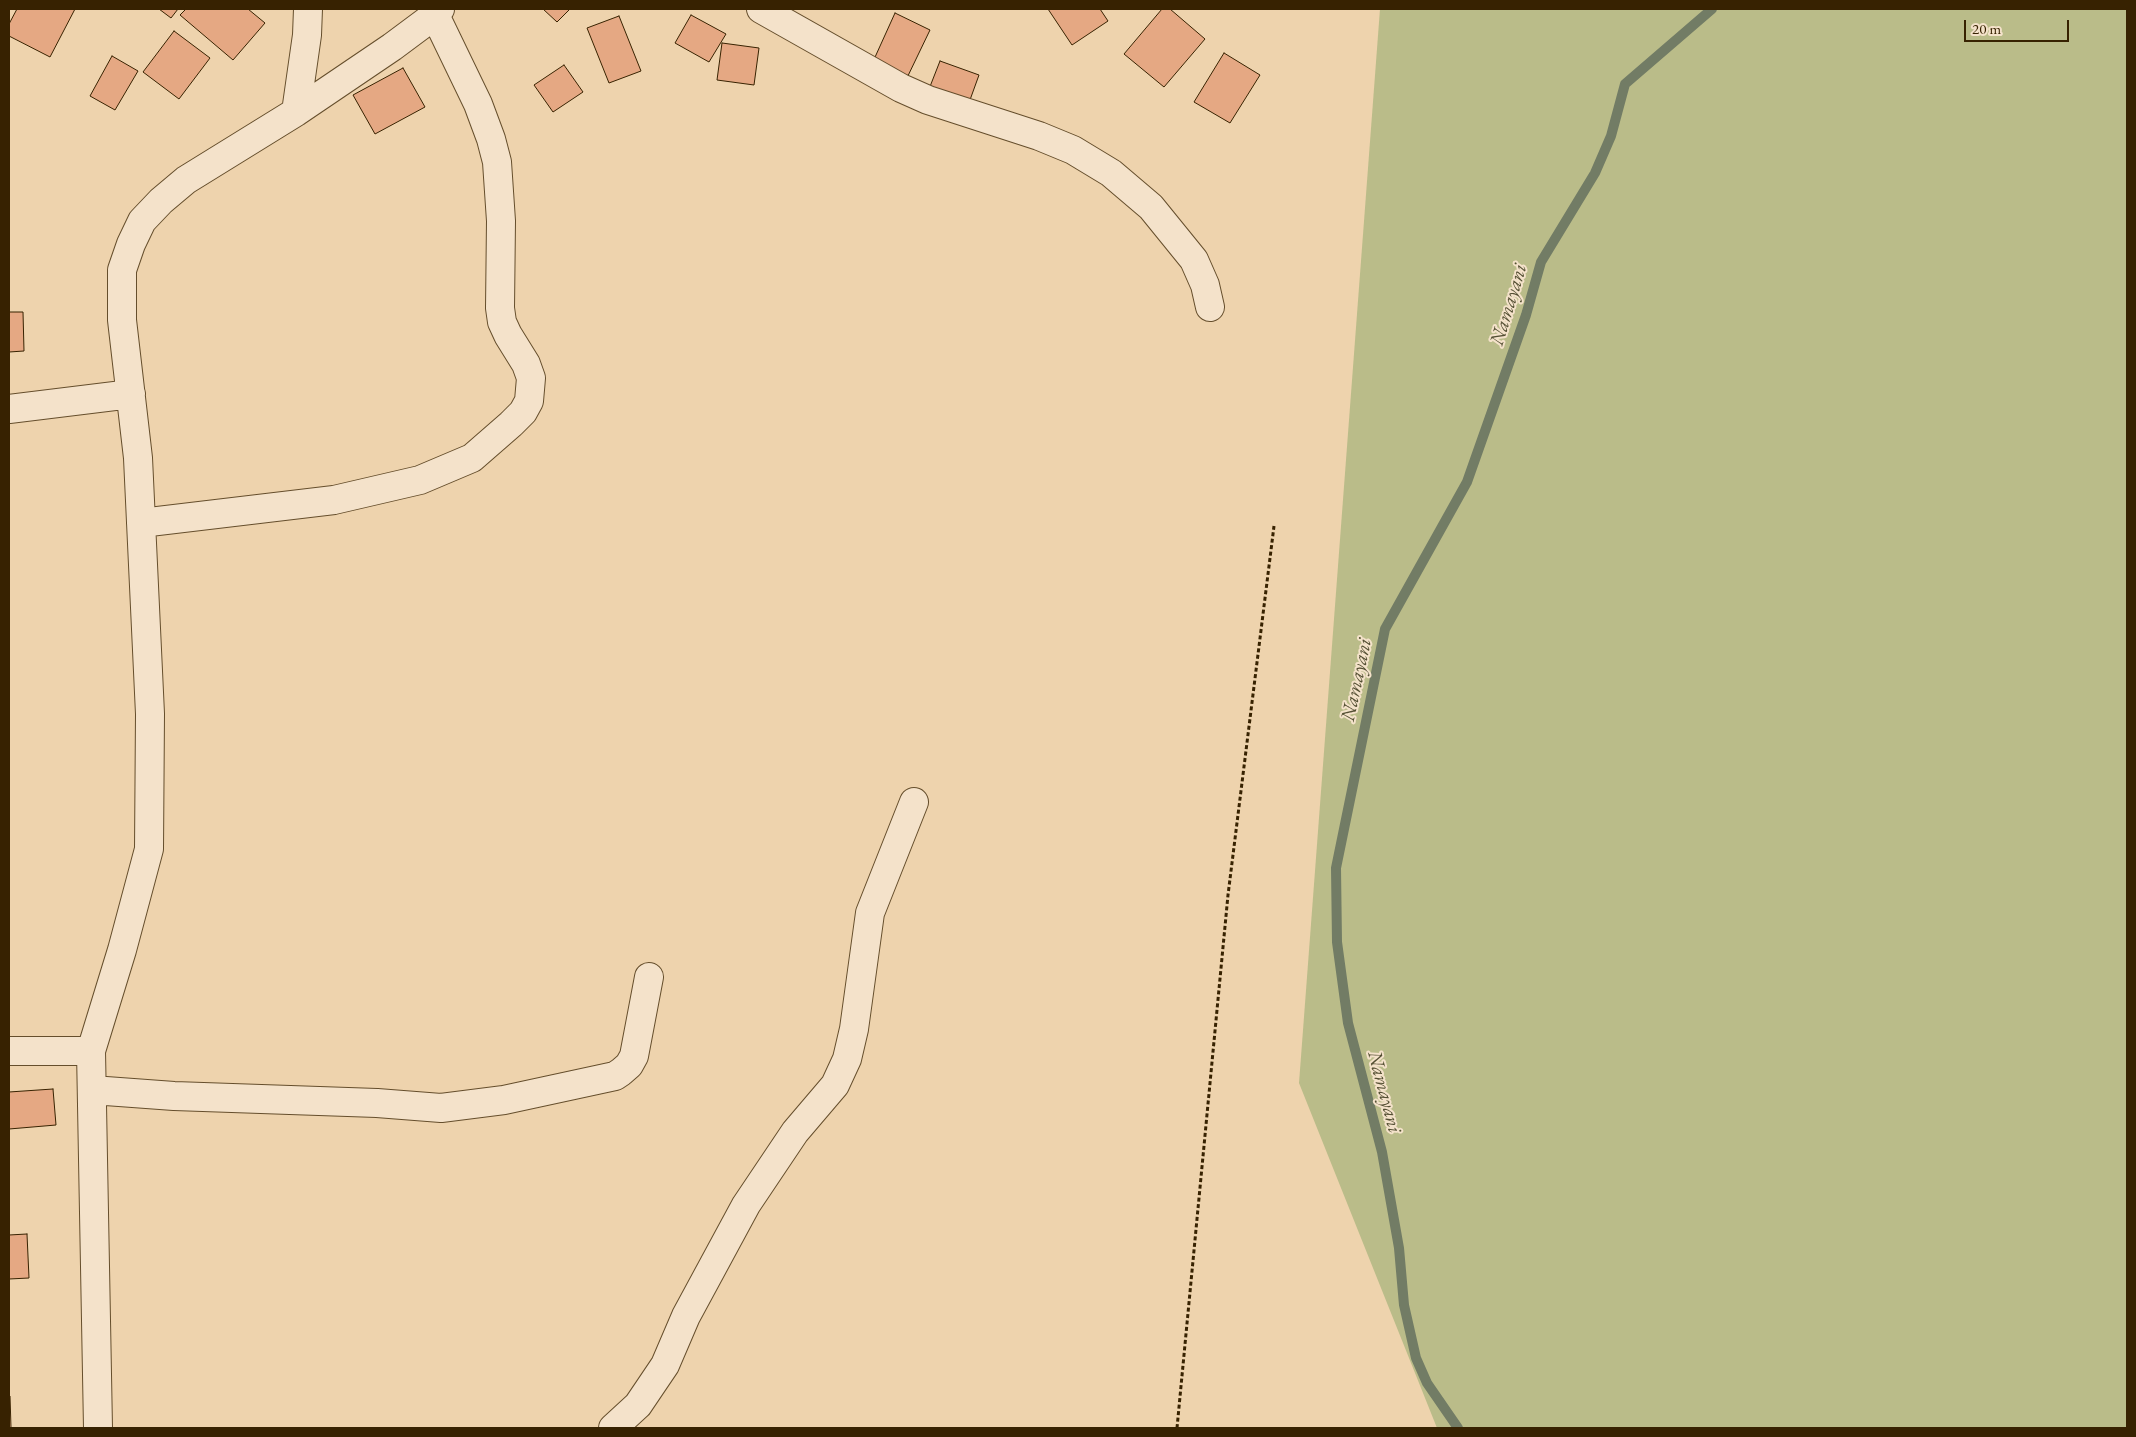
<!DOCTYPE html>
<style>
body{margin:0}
#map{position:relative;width:2136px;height:1437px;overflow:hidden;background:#eed3ad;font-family:"EB Garamond",serif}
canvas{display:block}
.frame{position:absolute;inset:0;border:10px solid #372201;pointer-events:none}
.scale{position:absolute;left:1964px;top:20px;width:105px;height:22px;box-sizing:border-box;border:2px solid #372201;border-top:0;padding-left:6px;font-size:15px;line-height:18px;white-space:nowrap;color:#372201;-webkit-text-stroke:4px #f4e2ca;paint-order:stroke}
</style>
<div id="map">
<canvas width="2136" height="1437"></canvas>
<div class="frame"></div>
<div class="scale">20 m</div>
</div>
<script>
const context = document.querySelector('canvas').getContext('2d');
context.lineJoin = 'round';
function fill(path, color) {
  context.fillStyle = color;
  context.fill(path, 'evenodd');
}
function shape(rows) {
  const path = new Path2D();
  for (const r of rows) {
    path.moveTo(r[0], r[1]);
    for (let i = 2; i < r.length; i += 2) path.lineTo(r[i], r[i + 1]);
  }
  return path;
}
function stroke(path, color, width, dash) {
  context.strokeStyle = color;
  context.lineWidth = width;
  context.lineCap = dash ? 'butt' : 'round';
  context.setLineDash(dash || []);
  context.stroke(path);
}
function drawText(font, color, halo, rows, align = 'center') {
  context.font = font + ' "EB Garamond",serif';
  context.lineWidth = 4;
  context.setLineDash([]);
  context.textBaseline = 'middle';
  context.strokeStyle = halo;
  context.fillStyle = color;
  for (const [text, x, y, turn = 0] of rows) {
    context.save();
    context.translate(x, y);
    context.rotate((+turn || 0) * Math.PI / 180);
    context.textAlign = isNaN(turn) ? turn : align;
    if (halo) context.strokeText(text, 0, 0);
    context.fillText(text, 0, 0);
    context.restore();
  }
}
const green = shape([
 [1380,9,2127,9,2127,1428,1437,1428,1299,1083]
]);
const stream = shape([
 [1458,1428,1427,1383,1416,1358,1404,1305,1399,1248,1382,1152,1348,1023,1337,942,1336,868,1385,629,1467,482,1526,315,1541,262,1595,173,1611,136,1625,84,1712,9]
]);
const building = shape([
 [17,9,75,9,50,57,9,36,9,24,17,9],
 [159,9,178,9,171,18,159,9],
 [186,9,248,9,265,23,233,60,180,15,186,9],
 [543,9,570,9,557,22,543,9],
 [1048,9,1100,9,1108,21,1072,45,1048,9],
 [1162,9,1170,9,1205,39,1164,87,1124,54,1162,9],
 [895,13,930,30,905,82,871,66,895,13],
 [691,15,726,34,709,62,675,43,691,15],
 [619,16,641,71,609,83,587,28,619,16],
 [174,31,210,58,179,99,143,72,174,31],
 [722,43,759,48,754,85,717,80,722,43],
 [1224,53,1260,75,1230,123,1194,102,1224,53],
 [112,56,138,71,115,110,90,96,112,56],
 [940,61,979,75,962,122,922,107,940,61],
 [564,65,583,92,553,112,534,85,564,65],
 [403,68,425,107,375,134,353,95,403,68],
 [9,312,23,312,24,351,9,352,9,312],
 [53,1089,56,1125,9,1129,9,1092,53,1089],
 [27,1234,29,1278,9,1279,9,1235,27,1234],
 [9,1396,10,1396,11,1428,9,1428,9,1396]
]);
const path = shape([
 [1177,1428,1228,895,1274,526]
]);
const minor = shape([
 [761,9,901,88,928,100,1039,136,1073,150,1111,173,1151,207,1194,260,1205,285,1210,307],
 [296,112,307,35,308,9],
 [9,409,131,394],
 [141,523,334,500,420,480,472,458,511,424,523,412,529,401,531,378,526,364,508,335,502,322,500,308,501,221,497,162,491,139,478,104,435,15],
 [9,1051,91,1051],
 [92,1090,174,1096,377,1103,441,1108,504,1100,615,1076,621,1072,629,1065,634,1056,649,977],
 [98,1428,91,1051,122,950,149,849,150,714,138,458,122,320,122,270,131,244,142,221,161,201,186,180,296,112,392,47,435,15,440,9],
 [613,1428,638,1405,665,1365,686,1316,746,1205,795,1132,835,1085,847,1059,854,1029,870,913,914,802]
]);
const waterNames = [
 ["Namayani",1509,305,-73],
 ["Namayani",1357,680,-78],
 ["Namayani",1384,1092,75]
];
fill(green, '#babc89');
stroke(stream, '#727c65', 10);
fill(building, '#e5a883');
stroke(building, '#372201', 1);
stroke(minor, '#654e2c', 30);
stroke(path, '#372201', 3, [4, 2.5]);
stroke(minor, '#f4e2ca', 28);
drawText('italic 20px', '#544f33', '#f4e2ca', waterNames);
</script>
